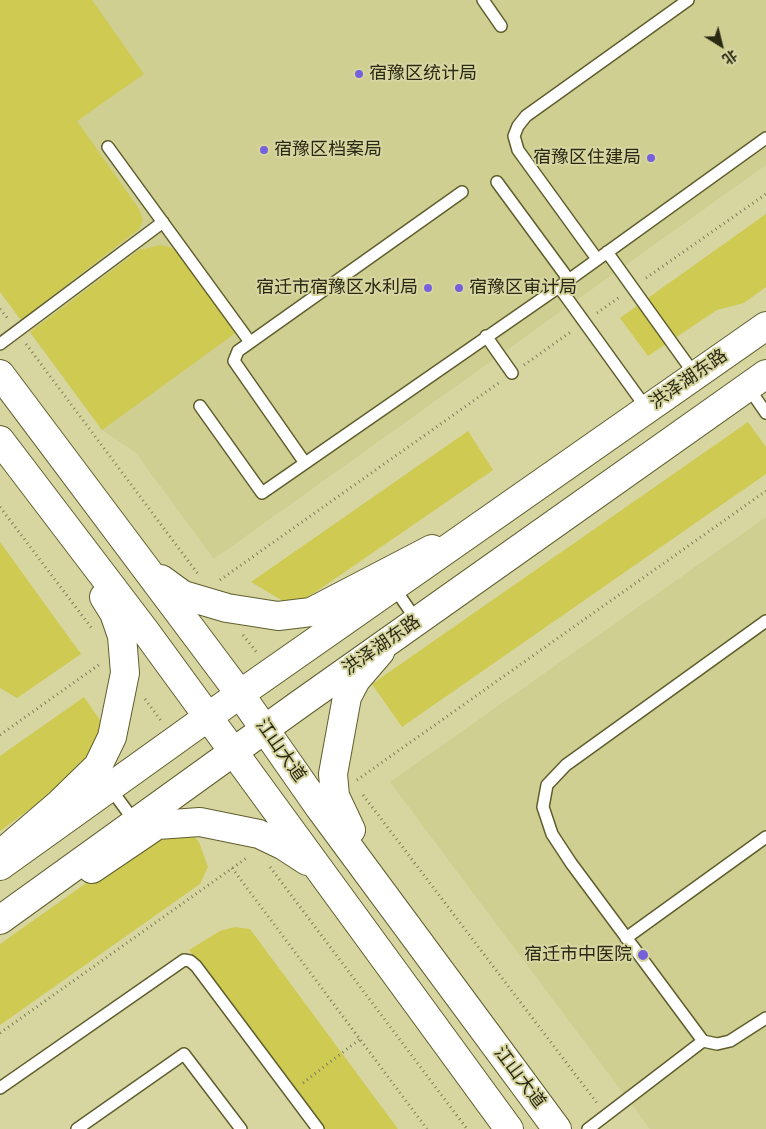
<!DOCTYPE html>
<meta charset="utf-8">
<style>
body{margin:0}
#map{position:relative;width:766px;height:1129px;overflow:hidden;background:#d7d6a1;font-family:"Roboto Condensed","Noto Sans SC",sans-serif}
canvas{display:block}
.north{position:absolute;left:696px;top:20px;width:50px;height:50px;-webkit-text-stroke:4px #d7d6a1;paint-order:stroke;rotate:144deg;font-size:14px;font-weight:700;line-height:20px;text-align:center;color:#2a2914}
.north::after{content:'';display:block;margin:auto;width:18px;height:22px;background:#2a2914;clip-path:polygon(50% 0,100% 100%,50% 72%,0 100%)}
</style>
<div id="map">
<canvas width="766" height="1129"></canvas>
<div class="north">北</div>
</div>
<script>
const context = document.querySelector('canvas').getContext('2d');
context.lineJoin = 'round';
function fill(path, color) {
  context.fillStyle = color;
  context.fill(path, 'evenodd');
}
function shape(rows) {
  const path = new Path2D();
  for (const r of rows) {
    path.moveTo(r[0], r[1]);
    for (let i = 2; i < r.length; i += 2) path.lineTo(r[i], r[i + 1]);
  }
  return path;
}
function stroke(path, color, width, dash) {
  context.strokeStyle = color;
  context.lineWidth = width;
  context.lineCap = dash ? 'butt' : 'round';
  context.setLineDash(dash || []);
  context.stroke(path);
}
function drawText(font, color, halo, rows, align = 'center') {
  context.font = font + ' "Roboto Condensed","Noto Sans SC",sans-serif';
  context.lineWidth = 4;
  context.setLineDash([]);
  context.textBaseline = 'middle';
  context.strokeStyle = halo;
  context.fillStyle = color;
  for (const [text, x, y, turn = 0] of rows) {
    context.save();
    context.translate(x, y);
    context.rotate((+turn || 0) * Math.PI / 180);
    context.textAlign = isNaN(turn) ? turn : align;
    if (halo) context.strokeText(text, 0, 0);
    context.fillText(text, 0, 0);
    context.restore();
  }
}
const built = shape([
 [0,0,766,0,766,165,214,559,135,452,102,430,0,292],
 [766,517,766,1129,650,1129,390,782]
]);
const green = shape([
 [0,0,92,0,144,74,77,121,139,209,143,220,139,229,21,320,0,292],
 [766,214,766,287,744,303,717,310,648,356,620,318],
 [161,245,172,248,180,254,237,332,102,430,30,332,139,250],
 [748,422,766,447,766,474,402,727,372,684],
 [468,431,493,470,301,602,283,601,251,582],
 [0,542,81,654,17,698,0,688],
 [84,697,104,726,103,742,61,786,0,831,0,756],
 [157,833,192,834,199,842,208,867,200,884,0,1025,0,944],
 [235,927,250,929,398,1129,322,1129,189,950,220,931]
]);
const path = shape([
 [646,278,766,194],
 [0,309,8,319],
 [597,313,621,296],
 [26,344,198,574],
 [524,365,572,331],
 [0,507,93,630],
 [220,580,500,382],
 [243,635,258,654],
 [145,699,162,722],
 [0,735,100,664],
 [357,780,766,491],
 [363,795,597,1103],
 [270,867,467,1129],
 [232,868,427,1129],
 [0,1033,248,857],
 [303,1083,360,1039]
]);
const lane = shape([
 [483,0,501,26],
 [108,147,250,342],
 [497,182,569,280],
 [607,252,695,375],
 [597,259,518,150,514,136,518,126,526,116,688,0],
 [486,336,512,373],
 [0,344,163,222],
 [748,387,766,413],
 [200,406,262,493,559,287],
 [647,409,559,287,766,138],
 [305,463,234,361,238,351,462,192],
 [393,586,417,621],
 [766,621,566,765,547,785,543,807,552,834,571,863,703,1041,717,1044,730,1041,766,1018],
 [110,788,135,822],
 [626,938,766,837],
 [0,1088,184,960,190,961,196,966,318,1129],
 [77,1129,184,1054,241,1129],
 [588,1129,703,1041]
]);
const secondary = shape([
 [0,374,240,694,319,807,557,1129],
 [0,440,146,632,509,1129],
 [161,579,183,595,227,608,278,616,311,612,432,549],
 [351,830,335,796,333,774,347,697,356,680,380,652],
 [10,846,60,803,98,766,112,737,125,673,122,636,114,613,104,597],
 [92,869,157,825,200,822,259,834,284,846,307,861]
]);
const primary = shape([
 [0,866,240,694,766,326],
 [0,920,297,706,766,374]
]);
const markers = [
 [359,74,5,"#7661dc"],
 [264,150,5,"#7661dc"],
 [651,158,5,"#7661dc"],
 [428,288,5,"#7661dc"],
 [459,288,5,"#7661dc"],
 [643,955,6,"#7661dc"]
];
const poiNames = [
 ["宿豫区统计局",369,74],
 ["宿豫区档案局",274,150],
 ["宿豫区住建局",641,158,"right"],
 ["宿迁市宿豫区水利局",418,288,"right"],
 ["宿豫区审计局",469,288],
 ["宿迁市中医院",632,955,"right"]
];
const streetNames = [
 ["洪泽湖东路",689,380,-35],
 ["洪泽湖东路",382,646,-35],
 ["江山大道",280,751,55],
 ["江山大道",519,1078,53]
];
fill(built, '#d0cf92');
fill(green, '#ceca52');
stroke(lane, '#605e2d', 14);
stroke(secondary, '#605e2d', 30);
stroke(primary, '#605e2d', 30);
stroke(path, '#7f7e59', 3, [1, 4]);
stroke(lane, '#fff', 11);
stroke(secondary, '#fff', 28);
stroke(primary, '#fff', 28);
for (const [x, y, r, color] of markers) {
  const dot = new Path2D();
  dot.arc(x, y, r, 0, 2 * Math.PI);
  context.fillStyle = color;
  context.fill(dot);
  stroke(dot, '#d7d6a1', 2);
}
drawText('18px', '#2a2914', '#d7d6a1', poiNames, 'left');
drawText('18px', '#2a2914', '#d7d6a1', streetNames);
</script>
